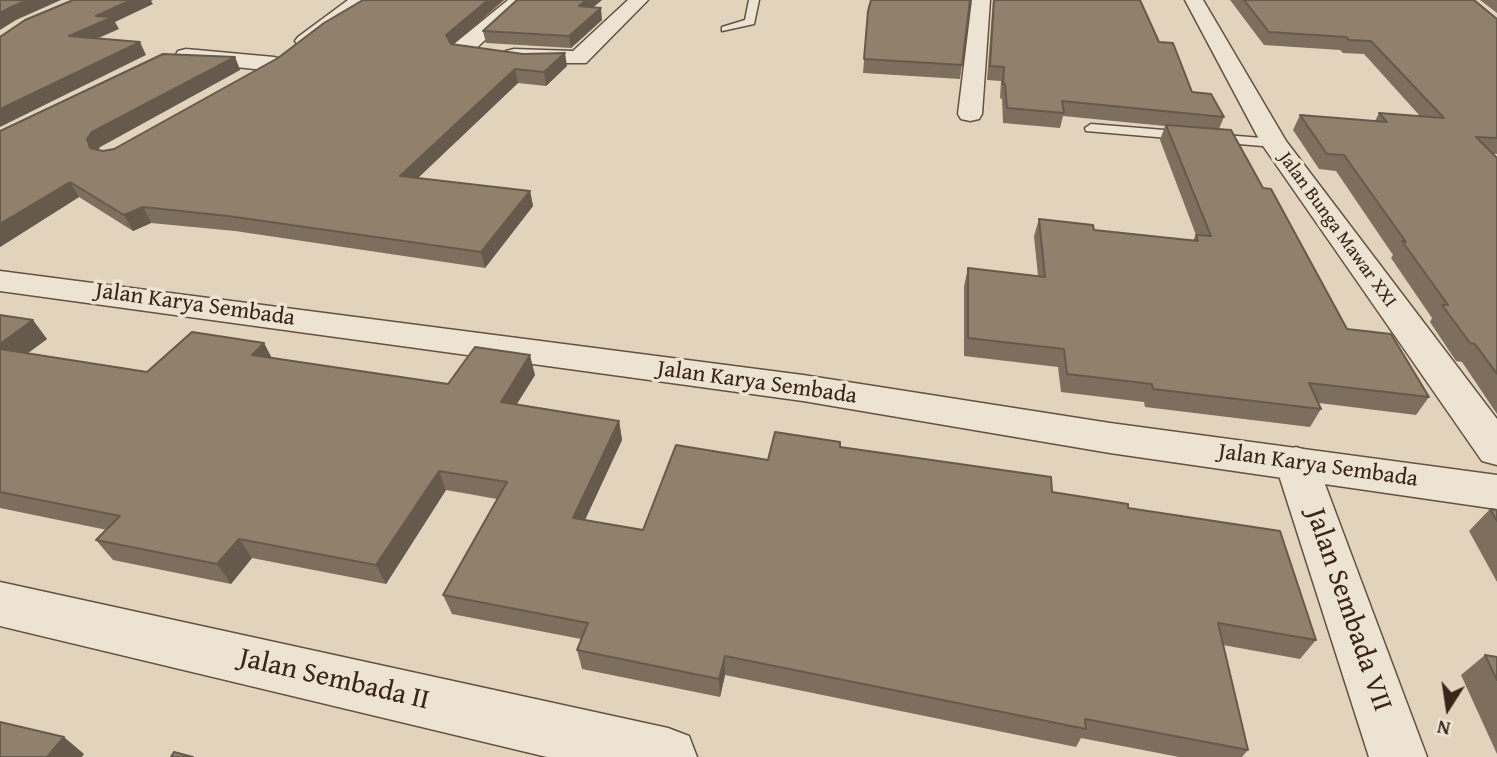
<!DOCTYPE html>
<style>
body{margin:0}
#map{position:relative;width:1497px;height:757px;overflow:hidden;background:#e2d4bc;font-family:"Gentium Book Plus",serif}
canvas{display:block}
.north{position:absolute;left:1413px;top:673px;width:70px;height:70px;-webkit-text-stroke:5px #ece3d3;paint-order:stroke;rotate:192deg;font-size:19px;font-weight:700;line-height:28px;text-align:center;color:#3a2516}
.north::after{content:'';display:block;margin:auto;width:24px;height:32px;background:#3a2516;clip-path:polygon(50% 0,100% 100%,50% 72%,0 100%)}
</style>
<div id="map">
<canvas width="1497" height="757"></canvas>
<div class="north">N</div>
</div>
<script>
const context = document.querySelector('canvas').getContext('2d');
context.lineJoin = 'round';
function shape(rows) {
  const path = new Path2D();
  for (const r of rows) {
    path.moveTo(r[0], r[1]);
    for (let i = 2; i < r.length; i += 2) path.lineTo(r[i], r[i + 1]);
  }
  return path;
}
function stroke(path, color, width, dash) {
  context.strokeStyle = color;
  context.lineWidth = width;
  context.lineCap = dash ? 'butt' : 'round';
  context.setLineDash(dash || []);
  context.stroke(path);
}
function fill(path, color) {
  context.fillStyle = color;
  context.fill(path, 'evenodd');
}
function drawText(font, color, halo, rows, align = 'center') {
  context.font = font + ' "Gentium Book Plus",serif';
  context.lineWidth = 7;
  context.setLineDash([]);
  context.textBaseline = 'middle';
  context.strokeStyle = halo;
  context.fillStyle = color;
  for (const [text, x, y, turn = 0] of rows) {
    context.save();
    context.translate(x, y);
    context.rotate((+turn || 0) * Math.PI / 180);
    context.textAlign = isNaN(turn) ? turn : align;
    if (halo) context.strokeText(text, 0, 0);
    context.fillText(text, 0, 0);
    context.restore();
  }
}
const service = shape([
 [749,0,759,0,754,24,722,31,722,27,745,20,749,0],
 [1091,124,1274,139,1281,143,1274,147,1086,131,1085,128,1091,124]
]);
const minor = shape([
 [348,0,369,0,312,45,298,45,295,41,298,37,348,0],
 [508,0,528,0,470,54,454,54,451,49,454,44,508,0],
 [628,0,648,0,586,63,514,63,506,61,503,56,506,51,514,49,573,51,628,0],
 [972,0,990,0,982,114,979,119,970,121,961,119,958,114,972,0],
 [1185,0,1203,0,1286,141,1497,419,1497,465,1482,461,1261,143,1185,0],
 [186,49,274,57,282,59,285,64,282,69,274,71,178,61,175,56,178,51,186,49],
 [1296,447,1311,452,1317,463,1427,757,1369,757,1275,463,1281,452,1296,447],
 [0,582,668,728,689,736,697,757,547,757,0,626,0,582]
]);
const tertiary = shape([
 [0,271,803,375,1110,423,1497,475,1497,509,1110,453,803,401,0,291,0,271]
]);
const wall = shape([
 [363,0,504,0,453,44,567,66,546,86,518,83,418,178,530,191,533,206,485,268,235,231,151,223,133,231,79,197,0,247,0,131,235,57,240,70,100,147,98,150,103,151,114,149,278,58],
 [517,0,602,0,593,7,602,20,571,48,486,43,483,31],
 [993,0,1140,0,1159,42,1192,92,1224,117,1219,129,1263,188,1347,329,1429,397,1416,415,1319,403,1321,409,1310,427,1145,407,1144,402,1061,392,1058,367,964,356,964,286,968,268,1038,276,1034,236,1039,219,1094,230,1193,240,1196,235,1160,140,1165,126,1063,116,1060,128,1003,123,1002,99,1000,98,1001,81,987,80],
 [1230,0,1474,0,1497,19,1497,154,1493,154,1497,158,1497,414,1462,362,1456,361,1430,322,1432,318,1391,258,1393,255,1336,171,1319,169,1293,130,1300,115,1375,121,1379,113,1420,116,1364,54,1343,53,1340,50,1264,45],
 [1480,0,1497,0,1497,13],
 [868,11,962,65,960,79,863,73],
 [0,315,47,339,28,353,147,372,264,343,271,358,448,384,535,375,517,404,619,421,622,440,585,520,643,530,768,460,840,447,1128,508,1316,640,1300,659,1223,645,1248,750,1242,757,1179,757,1081,738,1076,747,725,675,720,697,582,669,577,650,581,639,452,614,443,595,497,499,446,490,386,584,252,558,231,584,113,560,96,540,107,530,0,508],
 [1490,509,1497,510,1497,582,1469,531],
 [1485,655,1497,657,1497,754,1461,675]
]);
const shadedWall = shape([
 [27,0,61,0,16,20,0,30,0,13,9,8],
 [131,0,153,0,151,1,153,4,115,22,119,29,76,48,69,36,96,16],
 [488,0,504,0,449,48,446,35],
 [586,0,602,0,580,18,579,6],
 [601,8,602,20,571,48,569,36],
 [140,42,146,55,0,127,0,109],
 [565,53,567,66,546,86,544,72],
 [235,57,240,70,100,147,96,154,90,148,87,139,92,132],
 [515,69,518,83,404,191,400,176],
 [70,182,79,197,0,247,0,224],
 [530,191,533,206,485,268,481,252],
 [143,207,151,223,133,231,124,215],
 [33,320,47,339,9,367,0,355,0,344],
 [264,343,274,362,252,355],
 [530,355,535,375,506,421,501,402],
 [619,421,622,440,577,537,573,518],
 [439,471,446,490,386,584,376,565],
 [239,539,252,558,231,584,217,564],
 [725,656,725,675,720,697,719,679],
 [64,737,84,754,82,757,47,757]
]);
const building = shape([
 [0,0,27,0,9,8,0,13,0,0],
 [73,0,131,0,96,16,113,17,69,36,140,42,0,109,0,37,25,20,73,0],
 [363,0,488,0,446,35,451,44,523,54,565,53,544,72,515,69,400,176,530,191,481,252,228,216,143,207,124,215,70,182,0,224,0,131,163,54,235,57,92,132,87,139,90,148,103,151,114,149,278,58,324,23,363,0],
 [517,0,586,0,579,6,601,8,569,36,483,31,517,0],
 [871,0,970,0,962,65,864,59,868,11,871,0],
 [994,0,1140,0,1159,42,1173,43,1192,92,1211,94,1224,117,1062,101,1064,113,1007,108,1005,84,1003,84,1004,67,990,66,994,0],
 [1244,0,1474,0,1497,19,1497,138,1476,137,1497,158,1497,374,1475,344,1470,343,1442,305,1448,305,1402,241,1406,242,1344,155,1327,154,1300,115,1387,122,1379,113,1444,118,1371,41,1349,40,1346,37,1269,32,1244,0],
 [1166,125,1231,130,1263,188,1271,189,1347,329,1391,334,1429,397,1309,383,1321,409,1153,389,1152,384,1067,374,1064,349,968,338,968,268,1045,277,1039,219,1093,225,1094,230,1198,241,1196,235,1211,236,1166,125],
 [0,315,33,320,0,344,0,315],
 [192,332,264,343,252,355,448,384,475,347,530,355,501,402,619,421,573,518,643,530,676,445,768,460,775,432,840,442,840,447,1051,477,1052,492,1128,504,1128,508,1280,531,1316,640,1218,623,1248,750,1085,719,1086,729,725,656,719,679,577,650,588,623,443,595,507,482,439,471,376,565,239,539,217,564,96,540,120,516,0,492,0,349,147,372,192,332],
 [1490,509,1497,510,1497,521,1490,509],
 [1485,655,1497,657,1497,680,1485,655],
 [0,722,64,737,47,757,0,757,0,722],
 [174,752,193,757,171,757,174,752]
]);
const farStreetnames = [
 ["Jalan Bunga Mawar XXI",1337,230,54]
];
const streetNames = [
 ["Jalan Karya Sembada",195,305,8],
 ["Jalan Karya Sembada",757,383,8],
 ["Jalan Karya Sembada",1318,466,8]
];
const nearStreetnames = [
 ["Jalan Sembada VII",1348,610,71],
 ["Jalan Sembada II",334,680,13]
];
stroke(service, '#645140', 3);
stroke(minor, '#645140', 3);
stroke(tertiary, '#645140', 3);
fill(service, '#ece3d3');
fill(minor, '#ece3d3');
fill(tertiary, '#ece3d3');
fill(wall, '#7d6e5d');
fill(shadedWall, '#665a4c');
fill(building, '#91806c');
stroke(building, '#665a4c', 2);
drawText('19px', '#3a2516', '#ece3d3', farStreetnames);
drawText('23px', '#3a2516', '#ece3d3', streetNames);
drawText('28px', '#3a2516', '#ece3d3', nearStreetnames);
</script>
